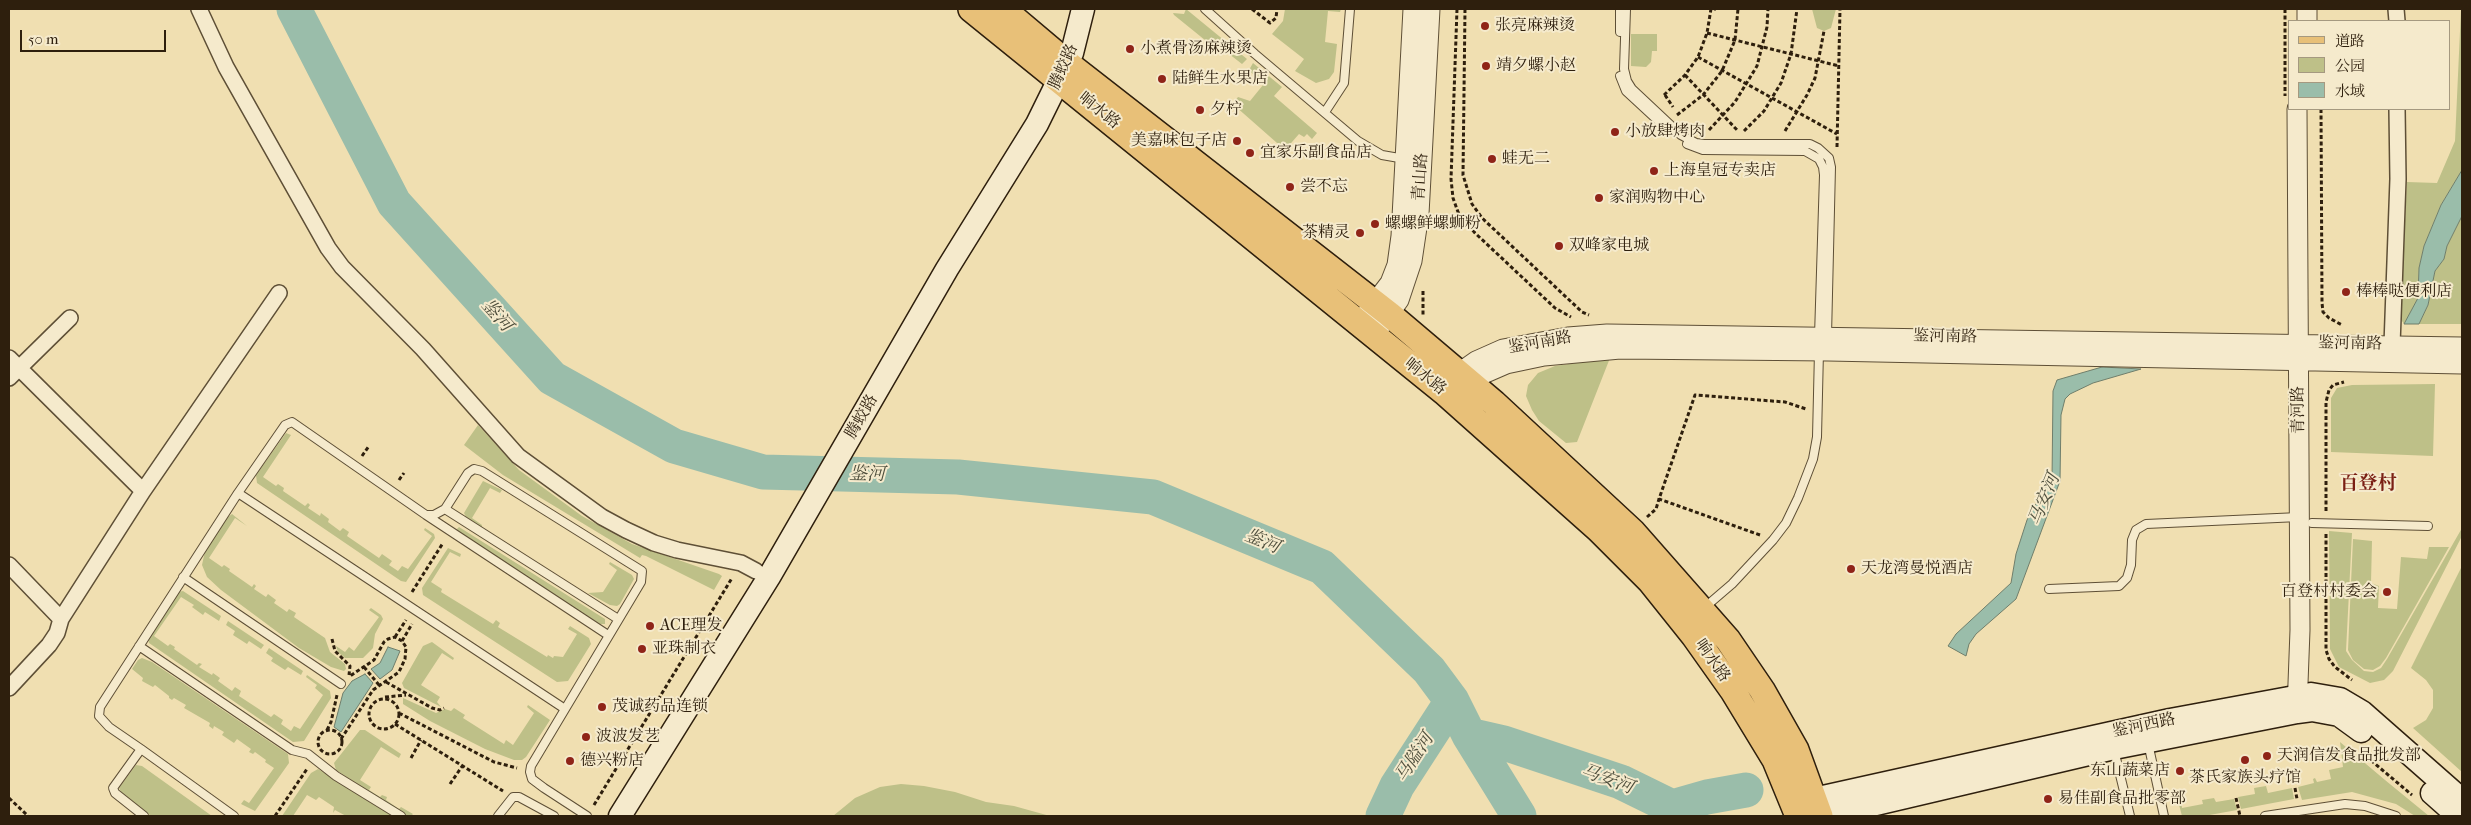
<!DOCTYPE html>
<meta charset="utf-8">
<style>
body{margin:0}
#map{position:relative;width:2471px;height:825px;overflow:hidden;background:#f0dfb1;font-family:"IM FELL French Canon","Noto Serif SC",serif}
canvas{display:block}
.frame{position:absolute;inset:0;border:10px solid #2e1f0d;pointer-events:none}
.legend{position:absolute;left:2288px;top:20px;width:162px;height:90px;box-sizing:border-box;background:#f5eacc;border:1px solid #a59980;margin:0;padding:6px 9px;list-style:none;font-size:15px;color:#2e1f0d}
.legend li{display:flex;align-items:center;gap:10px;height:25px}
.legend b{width:25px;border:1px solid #a59980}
.scale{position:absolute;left:20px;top:30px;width:146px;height:22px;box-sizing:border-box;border:2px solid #2e1f0d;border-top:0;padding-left:6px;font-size:15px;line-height:18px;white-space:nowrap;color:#2e1f0d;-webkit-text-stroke:4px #f5eacc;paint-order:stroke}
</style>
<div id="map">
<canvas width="2471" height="825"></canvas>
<div class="frame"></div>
<ul class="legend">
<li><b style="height:6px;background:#e8c078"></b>道路</li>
<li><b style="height:14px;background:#bec088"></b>公园</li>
<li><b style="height:14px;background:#9abdaa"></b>水域</li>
</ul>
<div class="scale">50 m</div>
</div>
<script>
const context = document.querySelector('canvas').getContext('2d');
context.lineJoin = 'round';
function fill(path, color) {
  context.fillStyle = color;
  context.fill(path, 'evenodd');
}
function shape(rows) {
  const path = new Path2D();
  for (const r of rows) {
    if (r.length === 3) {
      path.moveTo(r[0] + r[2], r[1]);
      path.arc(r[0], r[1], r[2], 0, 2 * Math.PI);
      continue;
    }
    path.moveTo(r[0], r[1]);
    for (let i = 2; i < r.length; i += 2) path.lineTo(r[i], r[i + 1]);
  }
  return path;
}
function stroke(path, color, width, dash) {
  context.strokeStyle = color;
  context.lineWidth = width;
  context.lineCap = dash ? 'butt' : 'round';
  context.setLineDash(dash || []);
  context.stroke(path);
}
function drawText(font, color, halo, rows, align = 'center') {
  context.font = font + ' "IM FELL French Canon","Noto Serif SC",serif';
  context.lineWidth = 4;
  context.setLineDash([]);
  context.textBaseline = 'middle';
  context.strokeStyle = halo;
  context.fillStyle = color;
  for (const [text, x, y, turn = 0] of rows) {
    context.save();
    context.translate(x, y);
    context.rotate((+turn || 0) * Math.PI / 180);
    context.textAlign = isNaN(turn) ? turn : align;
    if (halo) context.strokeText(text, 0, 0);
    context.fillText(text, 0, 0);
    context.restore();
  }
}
const green = shape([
 [1186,9,1247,59,1242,64,1224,50,1221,53,1174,15,1173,13,1184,14],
 [1285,9,1341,9,1340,12,1328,11,1325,42,1337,44,1334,72,1329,79,1316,83,1295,71,1304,59,1272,34,1283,21],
 [1812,9,1836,9,1831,28,1824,31,1817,28],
 [2461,9,2462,170,2441,205,2424,246,2419,268,2418,298,2404,324,2400,318,2407,182,2437,183,2455,141],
 [1631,34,1657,34,1657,51,1652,51,1651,62,1646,67,1631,66],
 [1253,63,1282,87,1274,96,1317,133,1312,139,1307,134,1304,137,1299,134,1285,150,1235,106,1238,104,1235,101,1238,97,1250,101,1263,85,1249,70],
 [2462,216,2462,324,2419,324,2428,305,2435,271,2444,259,2447,246],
 [1610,358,1577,442,1566,443,1539,421,1532,410,1526,396,1528,385,1538,373,1555,366],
 [2435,384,2433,456,2331,452,2331,398,2337,388,2352,385],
 [478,425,519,470,582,516,632,544,719,574,722,576,714,590,646,556,642,555,640,558,503,475,464,445],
 [286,433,291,435,263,477,276,486,278,484,284,488,283,491,305,506,308,503,310,505,308,508,320,516,321,513,329,519,328,522,340,531,343,528,349,532,347,536,379,558,382,554,392,561,389,565,398,571,402,566,408,569,432,536,424,530,425,528,434,534,435,538,406,582,401,581,257,483,256,475],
 [483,481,502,490,500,493,490,488,472,518,482,525,482,527,466,517,464,513],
 [232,514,247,526,235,518,209,558,222,567,224,565,230,569,229,571,252,587,254,584,256,586,254,589,266,597,268,594,276,600,274,603,287,612,289,609,296,613,294,617,325,638,330,652,345,664,346,669,344,671,331,667,299,648,221,590,207,577,202,565,205,551,224,520],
 [459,527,605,619,605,624,600,624,458,535,456,530],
 [2462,528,2462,536,2393,671,2384,680,2370,683,2339,667,2330,649,2329,531,2352,533,2346,651,2352,660,2364,671,2373,672,2381,668,2387,659],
 [2353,539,2372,541,2371,583,2379,586,2378,608,2397,609,2401,557,2427,559,2429,547,2449,547,2386,658,2380,666,2373,670,2364,669,2353,660,2348,650],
 [448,548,461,554,460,557,450,552,431,582,442,589,441,592,493,624,496,620,500,623,498,627,547,657,548,655,553,658,554,656,563,657,577,634,568,629,570,626,589,638,591,644,568,681,557,682,423,595,422,588],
 [610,562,632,575,634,579,620,604,617,606,610,605,588,593,603,592,617,570,609,564],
 [2462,566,2462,772,2413,728,2426,720,2433,708,2433,690,2426,680,2411,668],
 [183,591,221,616,219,621,205,612,203,615,192,607,194,605,181,597,154,636,168,646,170,644,175,647,174,649,197,665,199,663,202,664,199,667,212,675,213,673,220,678,218,681,232,691,235,687,241,691,239,696,271,717,274,714,283,720,281,724,291,731,294,726,300,729,323,695,315,688,317,685,306,677,307,675,330,691,331,698,304,741,293,742,149,643,148,638,178,592],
 [371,608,381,615,383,619,375,634,373,648,363,658,345,658,338,652,336,646,345,652,349,647,354,651,379,617,369,610],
 [228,621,264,645,261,649,249,641,247,644,233,635,235,631,226,625],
 [432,642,454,658,453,660,442,653,421,685,440,697,437,702,441,707,404,688,402,683,423,646],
 [269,648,303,671,301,675,288,667,285,670,271,661,273,658,266,653],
 [142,658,152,662,288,754,289,763,255,811,241,804,244,800,249,803,274,768,265,762,266,760,255,752,253,754,249,752,251,749,237,739,234,743,222,735,224,732,214,726,213,729,209,726,210,723,184,708,186,705,174,698,172,700,169,698,169,696,155,685,153,687,142,681,143,678,132,669,138,660],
 [403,698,436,713,445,709,451,711,454,708,465,715,463,718,504,744,506,740,513,745,534,713,527,707,528,705,550,720,526,757,522,760,514,760,485,749,430,721,403,704],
 [360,730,365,730,401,754,399,758,381,747,360,780,371,787,369,790,380,797,382,795,387,797,386,800,399,809,401,807,413,814,411,816,407,816,336,770,334,763],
 [2340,742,2385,780,2429,816,2415,816,2396,804,2352,792,2302,800,2298,787,2314,783,2313,779,2315,778,2317,782,2331,779,2329,770,2343,767],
 [136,765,142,766,212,816,151,816,121,792,119,788],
 [318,769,323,772,394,816,346,816,335,810,333,813,334,807,319,797,316,800,307,795,293,816,282,816,311,773],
 [901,784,924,786,955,792,986,802,1014,806,1050,816,833,816,855,798,880,787],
 [2266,786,2268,793,2292,788,2294,799,2241,809,2238,797,2255,794,2254,788],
 [2214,798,2216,802,2234,799,2237,810,2204,816,2182,816,2178,801,2181,800,2182,808,2203,804,2202,800]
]);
const water = shape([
 [2462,170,2462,216,2447,246,2444,259,2435,271,2428,305,2419,324,2404,324,2418,298,2419,268,2424,246,2441,205,2462,170],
 [2102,367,2141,369,2093,383,2070,394,2065,399,2061,415,2060,481,2016,599,1976,634,1969,644,1966,656,1948,646,1956,634,2011,583,2016,554,2027,520,2049,481,2052,480,2053,391,2057,380,2102,367],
 [388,647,400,651,392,670,380,679,371,669,380,663,388,647],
 [365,674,373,683,341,732,334,727,343,693,352,681,365,674]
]);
const river = shape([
 [294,9,394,203,552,378,674,446,763,472,958,477,1153,497,1322,567,1429,670,1452,701,1469,735,1519,816],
 [1469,735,1504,743,1621,782,1672,807,1707,797,1746,790],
 [1383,816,1397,786,1452,701]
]);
const path = shape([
 [1252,9,1270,23,1276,18,1277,9],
 [1457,9,1451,179,1453,198,1458,212,1475,233,1555,308,1571,317],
 [1465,9,1463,175,1472,204,1482,218,1582,312,1589,315],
 [2285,9,2285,96],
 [1707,33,1839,66],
 [1698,57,1837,134],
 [1685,75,1738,131],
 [1664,95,1685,75,1698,57,1707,33,1711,9,1716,9],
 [1665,95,1673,107],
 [2321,109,2322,303,2323,312,2329,318,2342,325],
 [1677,115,1703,95,1722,71,1735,40,1738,9],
 [1709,130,1735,102,1757,66,1767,27,1768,9],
 [1744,131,1764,111,1781,83,1791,54,1797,9],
 [1785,131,1807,95,1815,78,1824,31],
 [1837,147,1840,9],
 [1423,291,1423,315],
 [362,456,369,446],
 [399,480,404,473],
 [2326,511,2326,402,2329,390,2333,385,2344,382],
 [1647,517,1656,509,1659,499],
 [2326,534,2326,650,2329,659,2335,667,2352,680],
 [1760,535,1659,499,1695,395,1785,402,1806,409],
 [412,592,443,543],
 [395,637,406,620],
 [332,639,335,651,350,666,349,675],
 [402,641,412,624],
 [364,667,379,685],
 [386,682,432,708,440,710,444,708],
 [385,697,406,695],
 [384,714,15],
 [399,713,494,762,517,768],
 [395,724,503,791],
 [327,730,331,722,337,695],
 [330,742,12],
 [341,739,373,690,399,672,405,659,406,647,402,641,395,637,388,639,384,642,374,660,350,676],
 [2361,752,2412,795],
 [411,758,421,740],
 [450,784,463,765],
 [2295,788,2297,799],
 [9,798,28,816],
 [2236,798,2240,816],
 [594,805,732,578],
 [275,816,307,769]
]);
const service = shape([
 [1205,9,1255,54,1358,141,1382,155,1405,159],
 [1626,9,1624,69,1627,81,1632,89,1681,135,1696,143,1704,144,1810,144,1818,148,1829,158,1831,167,1827,336],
 [1620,32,1620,9],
 [1620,76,1626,91,1666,128],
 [1325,112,1344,83,1350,9],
 [1687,144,1703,150,1805,151,1819,159,1823,167,1824,175,1819,336],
 [238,493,565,709],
 [445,509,618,619],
 [426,515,608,635],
 [2312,523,2428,526],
 [183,577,341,684],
 [2049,589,2119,586,2127,578,2131,565,2132,540,2136,530,2146,524,2299,517],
 [1704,608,1732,584,1773,540,1786,523,1798,498,1813,459,1817,437,1819,351],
 [139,646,292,750,308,754,336,776,401,816],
 [2148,743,2164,816],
 [141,749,234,816],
 [2114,750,2130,816],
 [144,816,115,793,113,788,141,749,109,727,99,716,100,707,238,493,285,425,292,422,426,515,434,515,445,509,468,473,474,469,482,471,642,571,641,582,531,766,530,772,532,779,544,788,587,816],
 [498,816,513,797,519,797,554,816],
 [2265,816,2345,804,2365,806,2396,816]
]);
const minor = shape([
 [199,9,226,67,328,248,342,267,423,349,518,456,602,517,626,530,654,543,677,550,741,563,756,571],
 [2396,9,2397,21],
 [2392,345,2398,179,2397,109],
 [9,358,143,491],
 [9,378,70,318],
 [9,565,61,619],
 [9,688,49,645,57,633,61,619,143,491,279,293]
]);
const tertiary = shape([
 [2307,9,2307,21],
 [1367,313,1390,283,1397,265,1401,236,1413,9],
 [1374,335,1399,300,1412,261,1419,214,1430,9],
 [1451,383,1459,373,1476,361,1503,349,1568,337,1607,334,2462,347],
 [1462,392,1470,383,1483,374,1506,364,1544,356,1620,349,1828,351,2462,364],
 [2297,710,2300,630,2297,109]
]);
const secondary = shape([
 [2432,793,2458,816],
 [1798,805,1814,799,2170,720,2311,694,2340,699,2362,712,2462,800],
 [620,816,769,577,947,269,1037,124,1072,53,1083,9],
 [1825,816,2114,748,2297,712,2312,710,2339,715,2361,731]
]);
const primary = shape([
 [971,9,1444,392,1599,530,1650,581,1694,636,1733,691,1775,760,1798,816],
 [1003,9,1067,63,1389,314,1494,403,1633,532,1728,640,1762,690,1796,750,1820,816]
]);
const markers = [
 [1485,26,5,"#8f2418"],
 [1130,49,5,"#8f2418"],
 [1486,66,5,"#8f2418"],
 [1162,79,5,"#8f2418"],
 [1200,110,5,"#8f2418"],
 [1615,132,5,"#8f2418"],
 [1237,141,5,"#8f2418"],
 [1250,153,5,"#8f2418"],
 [1492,159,5,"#8f2418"],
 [1654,171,5,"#8f2418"],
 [1290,187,5,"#8f2418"],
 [1599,198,5,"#8f2418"],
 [1375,224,5,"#8f2418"],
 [1360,233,5,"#8f2418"],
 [1559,246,5,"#8f2418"],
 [2346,292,5,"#8f2418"],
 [1851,569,5,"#8f2418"],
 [2387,592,5,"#8f2418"],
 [650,626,5,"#8f2418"],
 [642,649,5,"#8f2418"],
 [602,707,5,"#8f2418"],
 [586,737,5,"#8f2418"],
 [2267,756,5,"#8f2418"],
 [2245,760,5,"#8f2418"],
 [570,761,5,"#8f2418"],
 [2180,771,5,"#8f2418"],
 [2048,799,5,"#8f2418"]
];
const poiNames = [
 ["张亮麻辣烫",1495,26],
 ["小煮骨汤麻辣烫",1140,49],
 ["靖夕螺小赵",1496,66],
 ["陆鲜生水果店",1172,79],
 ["夕柠",1210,110],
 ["小放肆烤肉",1625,132],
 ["美嘉味包子店",1227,141,"right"],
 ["宜家乐副食品店",1260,153],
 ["蛙无二",1502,159],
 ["上海皇冠专卖店",1664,171],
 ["尝不忘",1300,187],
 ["家润购物中心",1609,198],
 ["螺螺鲜螺蛳粉",1385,224],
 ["茶精灵",1350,233,"right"],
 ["双峰家电城",1569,246],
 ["棒棒哒便利店",2356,292],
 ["天龙湾曼悦酒店",1861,569],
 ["百登村村委会",2377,592,"right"],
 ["ACE理发",660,626],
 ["亚珠制衣",652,649],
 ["茂诚药品连锁",612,707],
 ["波波发艺",596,737],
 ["天润信发食品批发部",2277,756],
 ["德兴粉店",580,761],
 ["东山蔬菜店",2170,771,"right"],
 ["茶氏家族头疗馆",2245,778,"center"],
 ["易佳副食品批零部",2058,799]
];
const streetNames = [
 ["腾蛟路",1064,67,-66],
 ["响水路",1099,111,39],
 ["青山路",1421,177,-86],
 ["鉴河南路",1945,337,1],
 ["鉴河南路",1540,343,-10],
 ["鉴河南路",2350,344,1],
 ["响水路",1425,377,39],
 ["青河路",2299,410,-91],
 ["腾蛟路",862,417,-60],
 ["响水路",1712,661,55],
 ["鉴河西路",2144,726,-12]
];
const waterNames = [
 ["鉴河",496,316,48],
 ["鉴河",867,475,1],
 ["马安河",2045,500,-68],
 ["鉴河",1262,542,22],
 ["马隘河",1415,758,-57],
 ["马安河",1607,780,20]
];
const quarterNames = [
 ["百登村",2368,484]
];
fill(green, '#bec088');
fill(water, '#9abdaa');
stroke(water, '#6f7e6b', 1);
stroke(river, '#9abdaa', 35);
stroke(service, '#5e4f36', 10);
stroke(minor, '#5e4f36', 18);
stroke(tertiary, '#5e4f36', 21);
stroke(secondary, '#2e1f0d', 25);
stroke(primary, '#2e1f0d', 28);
stroke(path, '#2e1f0d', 3, [4, 2.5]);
stroke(service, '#f5eacc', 8);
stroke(minor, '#f5eacc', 15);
stroke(tertiary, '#f5eacc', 19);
stroke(secondary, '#f5eacc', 22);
stroke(primary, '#e8c078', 25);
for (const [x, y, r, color] of markers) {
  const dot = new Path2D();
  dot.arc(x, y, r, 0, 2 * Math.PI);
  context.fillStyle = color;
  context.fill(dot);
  stroke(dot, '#f5eacc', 2);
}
drawText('16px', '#2e1f0d', '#f5eacc', poiNames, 'left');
drawText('16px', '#2e1f0d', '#f5eacc', streetNames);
drawText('italic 18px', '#4e4e3c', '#f5eacc', waterNames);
drawText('bold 19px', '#7a1f14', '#f5eacc', quarterNames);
</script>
